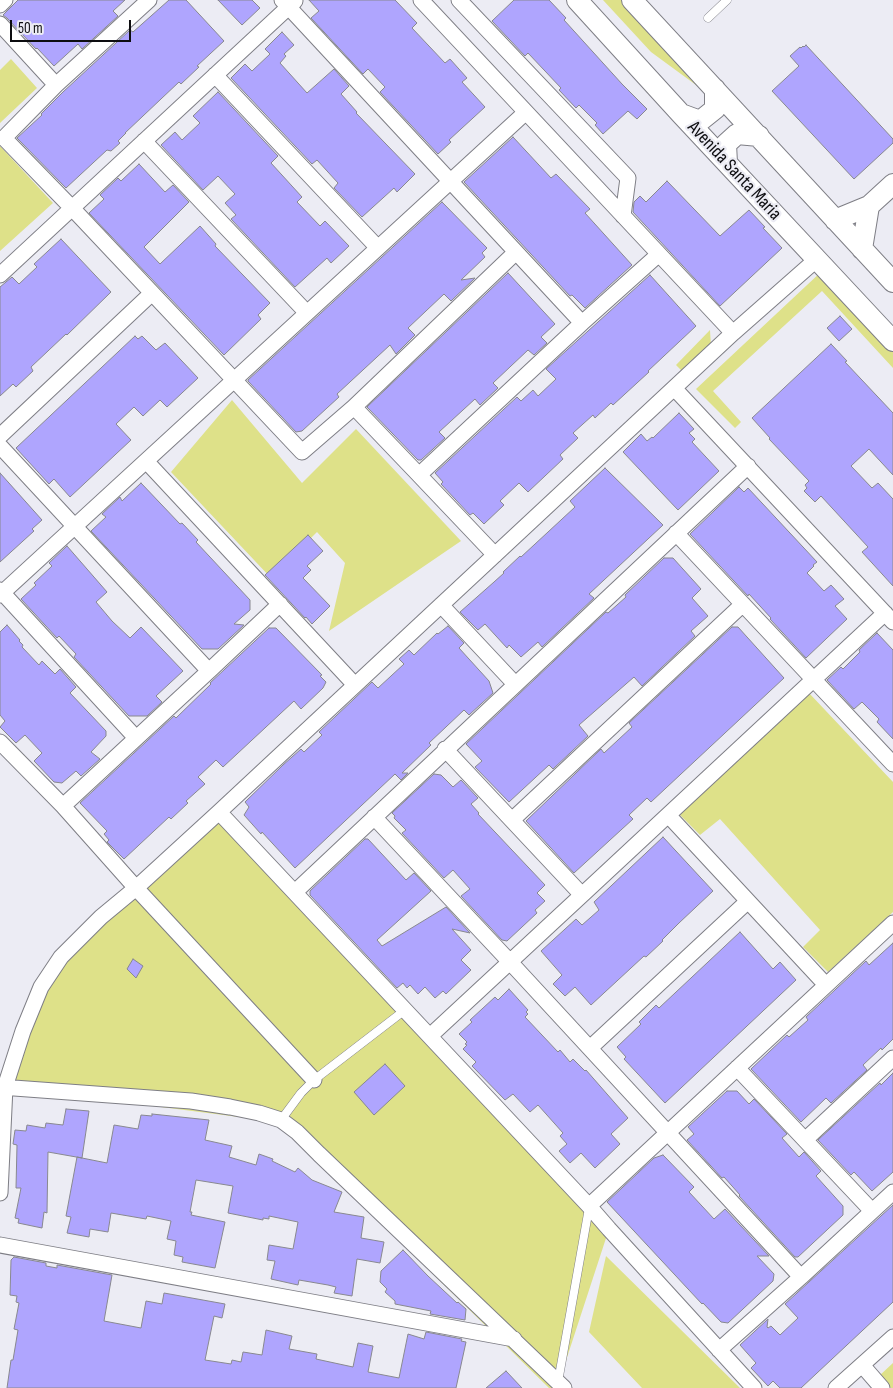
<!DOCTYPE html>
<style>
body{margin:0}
#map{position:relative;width:893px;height:1388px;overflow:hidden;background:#ececf4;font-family:"Sofia Sans Condensed",sans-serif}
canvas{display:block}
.scale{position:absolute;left:10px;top:20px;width:121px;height:22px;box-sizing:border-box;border:2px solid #0d0d10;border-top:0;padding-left:6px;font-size:15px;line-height:18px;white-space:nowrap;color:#0d0d10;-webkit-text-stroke:4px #ececf4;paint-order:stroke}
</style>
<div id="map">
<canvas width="893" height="1388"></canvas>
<div class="scale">50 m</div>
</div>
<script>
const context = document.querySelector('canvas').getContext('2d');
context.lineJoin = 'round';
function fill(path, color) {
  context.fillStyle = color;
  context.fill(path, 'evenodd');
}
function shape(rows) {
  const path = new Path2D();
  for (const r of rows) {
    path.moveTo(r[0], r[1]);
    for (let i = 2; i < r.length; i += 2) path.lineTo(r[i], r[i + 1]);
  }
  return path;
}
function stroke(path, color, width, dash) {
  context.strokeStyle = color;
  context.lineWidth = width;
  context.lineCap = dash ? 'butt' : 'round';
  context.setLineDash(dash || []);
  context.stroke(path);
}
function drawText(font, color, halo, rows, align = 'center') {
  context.font = font + ' "Sofia Sans Condensed",sans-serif';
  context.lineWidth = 4.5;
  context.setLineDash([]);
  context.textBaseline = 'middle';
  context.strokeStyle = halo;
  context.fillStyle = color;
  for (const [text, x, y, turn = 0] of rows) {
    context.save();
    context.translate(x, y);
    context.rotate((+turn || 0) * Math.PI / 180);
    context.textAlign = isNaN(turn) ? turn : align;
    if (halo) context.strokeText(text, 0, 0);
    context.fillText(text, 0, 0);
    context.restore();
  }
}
const green = shape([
 [603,0,627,0,711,96,651,52],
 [11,59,37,88,0,123,0,70],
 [0,146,53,203,0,251],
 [822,271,893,347,893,368,822,291,713,391,741,422,735,428,696,389],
 [710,330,711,346,683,372,676,365],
 [232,400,302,483,356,429,461,541,329,631,345,563,317,532,271,578,171,472],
 [809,693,893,782,893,912,828,972,803,947,820,930,720,819,700,835,679,814],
 [219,812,609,1229,557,1388,549,1388,278,1122,5,1087,39,996,65,957],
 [606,1256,740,1388,642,1388,589,1332],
 [893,1363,893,1388,891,1388,879,1376]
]);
const building = shape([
 [18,0,125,0,113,11,118,16,82,49,78,44,54,66,37,48,36,49,7,18,3,15,18,0],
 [169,0,186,0,224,41,197,66,199,67,181,84,179,82,125,133,126,133,118,141,120,143,111,151,107,150,66,188,17,138,42,115,41,114,63,92,130,30,133,32,169,0],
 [218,0,252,0,260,8,242,25,218,0],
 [309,0,395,0,417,23,412,28,445,63,450,59,467,78,462,82,485,107,449,140,451,142,438,154,380,92,385,87,368,69,363,74,311,18,319,11,309,0],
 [514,0,549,0,566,18,564,20,622,84,647,109,637,119,628,111,603,134,595,125,597,123,579,105,576,108,559,90,561,88,528,53,525,56,492,21,514,0],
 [282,32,294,45,284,54,286,56,280,63,307,93,334,69,349,86,341,94,357,112,356,113,415,174,397,192,394,188,362,217,334,188,338,183,317,160,312,164,231,78,245,64,252,71,270,54,265,49,282,32],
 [806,45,893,139,893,143,854,179,772,91,799,66,790,56,800,47,801,48,803,46,804,47,806,45],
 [218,92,278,156,271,163,302,197,297,202,320,226,325,221,349,246,331,263,327,258,295,287,231,219,236,215,225,203,235,194,218,176,203,190,161,145,175,132,182,140,200,123,193,116,218,92],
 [513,137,551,178,556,174,590,209,585,213,632,265,585,308,572,295,570,296,464,182,513,137],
 [139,164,165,192,173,185,189,202,144,247,160,264,200,226,216,244,215,246,270,303,258,315,261,319,224,355,89,213,104,199,100,195,118,178,121,181,139,164],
 [667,181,720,236,749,210,765,227,763,228,782,248,720,306,633,212,634,202,640,196,646,202,667,181],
 [442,202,487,248,482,253,485,257,461,280,475,278,451,301,444,294,408,328,415,335,396,354,390,345,337,394,339,397,315,419,302,431,296,432,248,381,248,380,442,202],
 [61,239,111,292,67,335,66,334,31,367,33,371,16,387,13,384,0,396,0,287,12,277,19,284,37,267,34,264,61,239],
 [508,273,555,324,541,337,547,343,534,355,528,350,493,383,498,388,480,405,475,399,439,432,445,438,421,460,418,460,367,407,508,273],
 [650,275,696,326,648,371,649,372,613,405,611,403,595,418,593,415,573,433,578,438,560,455,563,459,528,492,519,483,500,501,504,505,484,524,473,513,470,515,441,484,443,482,435,473,517,397,521,401,533,390,538,396,556,379,546,369,650,275],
 [840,316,852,329,839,341,827,328,840,316],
 [135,336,138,339,142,336,156,350,165,343,198,378,167,407,160,400,143,416,134,407,116,424,131,440,70,497,54,479,49,484,16,448,135,336],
 [831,344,847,361,845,362,893,413,893,475,869,449,851,466,872,488,878,483,893,499,893,586,862,552,868,547,821,496,815,502,804,491,807,488,805,485,809,481,769,439,770,438,752,418,831,344],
 [679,413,694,429,689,433,695,439,692,442,719,471,678,510,623,452,641,434,647,441,652,437,653,438,679,413],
 [605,468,663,525,589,594,594,598,542,647,538,642,521,657,509,645,507,648,485,624,478,630,460,612,494,582,504,573,503,572,520,556,521,557,575,507,570,501,605,468],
 [0,473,42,520,32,529,34,531,0,562,0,473],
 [141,483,180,524,182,523,198,540,196,542,250,600,250,610,234,624,244,625,218,649,202,649,91,531,106,517,102,514,120,497,122,501,141,483],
 [739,487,744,492,748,488,817,562,813,565,814,566,807,573,824,591,831,585,844,599,835,606,847,619,806,658,770,619,771,618,749,594,748,596,690,534,739,487],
 [308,535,323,551,307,566,311,570,303,578,330,606,312,624,306,617,305,618,265,575,308,535],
 [67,546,107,592,96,602,112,621,130,638,141,627,183,671,156,696,162,702,147,716,129,716,74,657,76,654,59,636,57,638,21,599,36,585,34,583,52,566,49,563,67,546],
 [664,558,673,558,701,589,692,598,708,616,691,631,695,636,642,686,634,677,579,725,588,736,553,769,549,765,509,802,475,767,482,761,466,744,606,612,608,613,626,597,625,595,664,558],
 [7,625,20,640,19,641,23,645,22,647,39,665,42,661,55,674,60,669,76,687,70,693,106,731,106,736,91,752,100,759,81,776,76,771,62,783,54,782,34,761,42,753,25,735,16,743,0,727,5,721,0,715,0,632,7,625],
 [448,626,464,643,459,648,489,681,493,693,469,715,464,710,429,743,431,745,402,773,408,773,401,780,395,774,295,868,262,832,261,834,244,815,249,807,245,802,283,765,301,749,304,752,322,735,319,732,372,682,378,688,404,664,399,659,409,650,414,655,437,633,438,634,448,626],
 [732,627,738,627,784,678,651,802,647,798,629,815,633,819,574,873,526,821,601,749,604,753,632,727,629,723,732,627],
 [269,628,276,628,322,675,320,676,326,682,323,688,301,709,294,701,223,767,216,760,198,777,205,784,186,801,188,803,171,819,169,817,124,859,107,842,109,840,104,834,107,831,80,803,174,716,176,718,211,684,210,683,269,628],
 [877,633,893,650,893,739,877,722,879,719,862,702,854,709,827,680,841,667,843,669,860,652,859,650,877,633],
 [434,774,441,775,453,787,461,780,478,798,471,804,479,813,478,814,545,885,537,893,545,901,535,910,537,913,507,941,502,940,461,896,470,889,453,870,444,878,402,833,406,830,394,818,395,816,392,813,434,774],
 [663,837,713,891,679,923,662,940,663,941,646,957,644,956,591,1005,575,987,565,996,553,984,562,975,541,951,576,919,582,925,599,910,594,902,663,837],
 [365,839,368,839,406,880,414,873,431,891,377,940,382,946,446,907,470,933,452,929,471,950,461,960,471,970,446,994,443,991,435,998,425,987,418,994,410,985,407,988,403,983,397,988,310,895,310,891,365,839],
 [740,932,773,969,780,962,796,980,665,1103,624,1059,626,1057,617,1047,641,1024,639,1022,656,1005,659,1008,740,932],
 [893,943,893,1039,882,1050,881,1048,863,1065,867,1070,831,1103,826,1098,801,1122,751,1069,787,1035,789,1037,808,1020,806,1017,866,961,869,965,893,943],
 [133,959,143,966,136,978,127,969,133,959],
 [509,989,528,1010,526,1012,528,1014,525,1017,558,1052,560,1050,570,1062,573,1059,585,1071,586,1070,628,1118,611,1134,620,1144,595,1168,581,1153,570,1163,559,1151,567,1144,560,1136,563,1133,538,1105,530,1112,513,1094,505,1100,472,1066,476,1062,463,1049,467,1045,465,1044,467,1042,459,1034,472,1022,470,1020,495,997,498,1000,509,989],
 [385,1064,405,1086,374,1115,354,1092,385,1064],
 [893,1073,893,1172,872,1191,854,1172,851,1175,818,1140,880,1083,881,1085,893,1073],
 [727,1091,737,1091,749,1104,754,1099,787,1134,782,1138,799,1157,804,1152,821,1171,816,1176,843,1206,843,1215,798,1257,795,1257,739,1196,740,1195,724,1177,722,1178,687,1140,694,1134,688,1127,727,1091],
 [66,1109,89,1111,82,1158,48,1152,47,1213,44,1212,42,1228,18,1223,19,1219,15,1218,21,1188,16,1188,17,1145,13,1144,15,1130,26,1131,27,1125,45,1128,46,1123,63,1125,66,1109],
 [152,1114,209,1120,205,1140,232,1146,229,1157,256,1165,259,1154,273,1159,272,1161,295,1172,298,1168,312,1180,342,1192,334,1212,364,1217,361,1238,384,1242,380,1263,357,1259,352,1296,334,1293,336,1287,328,1285,299,1280,298,1285,271,1279,275,1261,267,1260,269,1245,293,1249,298,1222,269,1216,269,1219,263,1218,263,1220,228,1213,233,1186,196,1180,190,1212,192,1212,191,1215,225,1222,215,1268,182,1262,183,1257,174,1255,176,1241,167,1239,171,1221,147,1216,146,1219,111,1213,108,1232,90,1229,89,1237,67,1233,71,1217,66,1216,77,1157,107,1163,114,1125,138,1129,141,1115,152,1116,152,1114],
 [663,1155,694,1187,689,1192,714,1219,725,1209,769,1256,757,1256,774,1274,773,1281,728,1323,721,1322,703,1303,702,1304,607,1202,654,1158,663,1155],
 [893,1205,893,1302,801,1388,780,1388,773,1381,768,1386,751,1368,756,1363,740,1345,768,1319,767,1327,768,1328,771,1326,780,1335,798,1318,785,1304,893,1205],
 [403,1250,428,1276,457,1303,458,1302,466,1309,465,1320,430,1314,431,1311,395,1304,395,1301,385,1292,387,1289,380,1282,381,1271,403,1250],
 [14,1257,46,1263,46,1266,57,1268,57,1265,112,1275,104,1321,141,1328,146,1301,162,1304,164,1293,225,1304,222,1318,214,1316,205,1360,231,1364,232,1360,241,1362,243,1352,262,1355,266,1330,292,1336,289,1349,317,1354,316,1359,353,1367,358,1343,373,1346,368,1372,399,1378,408,1334,424,1339,426,1332,462,1339,461,1341,466,1342,456,1388,7,1388,11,1360,13,1360,18,1330,14,1329,19,1303,16,1302,17,1296,10,1295,11,1260,14,1257],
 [506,1371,522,1388,486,1388,506,1371]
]);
const lane = shape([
 [708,18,727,0],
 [281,1120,301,1093,314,1080,405,1010],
 [558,1382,589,1208]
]);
const street = shape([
 [282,0,582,323,659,254],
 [421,0,733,333],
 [459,0,628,178,623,216],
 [0,5,5,0],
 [0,24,56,85,149,0],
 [215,75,378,248],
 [56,85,4,138,72,208,302,452,354,407,419,475],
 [144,141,307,313],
 [0,275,295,1],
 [674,388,893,622],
 [354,407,516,252],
 [0,436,152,293],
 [0,446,209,671,63,806],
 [146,461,355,685],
 [676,533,893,764],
 [495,555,419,475,582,323],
 [0,590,136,738],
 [0,595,526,112],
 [441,605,515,684],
 [209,671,280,604],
 [0,742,63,806,136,888,314,1080],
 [219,812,589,1206,609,1229,754,1388],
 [668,815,826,985],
 [374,817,510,962,801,1277,719,1350],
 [512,820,743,604],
 [295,892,748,466],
 [582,895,885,613],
 [430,1036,582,895,445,749],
 [590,1048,748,901],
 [737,1068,872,1211],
 [0,1087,191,1101,230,1107,259,1113,281,1120,297,1132,319,1154,564,1388],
 [805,1140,893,1058],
 [0,1193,5,1087,23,1031,41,987,61,957,101,917,136,888,219,812,733,333,817,259],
 [589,1206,893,923],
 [0,1245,514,1339],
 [801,1277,893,1192],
 [862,1365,882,1388],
 [836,1388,893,1337]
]);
const secondary = shape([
 [577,0,681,114,893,341],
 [632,0,893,282],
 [681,114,700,121,715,109,715,89],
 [727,163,726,144,737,134,759,136],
 [835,220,869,206,893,184],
 [862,249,869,206]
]);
const streetNames = [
 ["Avenida Santa Maria",734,171,47]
];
fill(green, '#dee189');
fill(building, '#afa5fe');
stroke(building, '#88888f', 1);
stroke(lane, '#7e7e85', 9);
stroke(street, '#7e7e85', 17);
stroke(secondary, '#7e7e85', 22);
stroke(lane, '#fff', 8);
stroke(street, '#fff', 15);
stroke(secondary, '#fff', 20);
drawText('19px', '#0d0d10', '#ececf4', streetNames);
</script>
